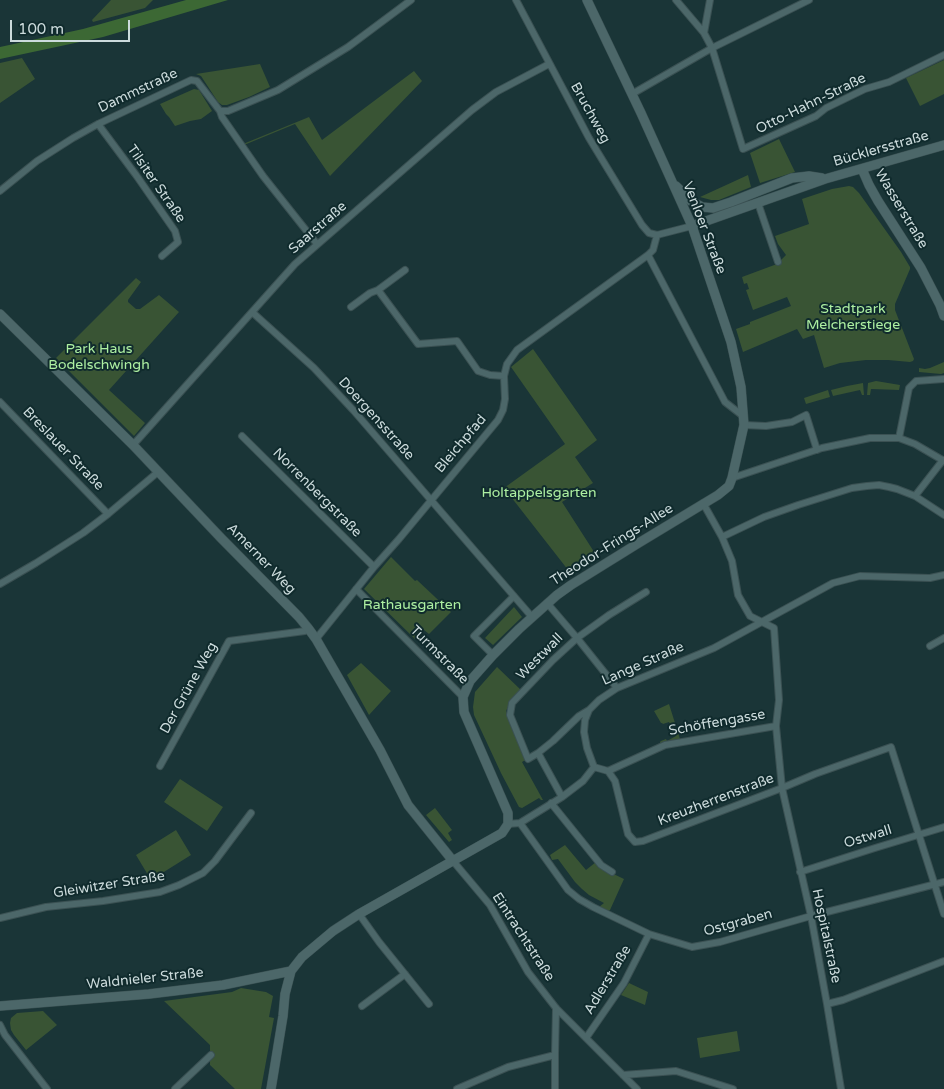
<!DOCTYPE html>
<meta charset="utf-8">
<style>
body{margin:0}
#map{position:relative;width:944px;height:1089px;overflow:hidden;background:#1a3537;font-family:"Varela Round",sans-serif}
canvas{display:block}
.scale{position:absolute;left:10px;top:20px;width:120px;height:22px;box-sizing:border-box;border:2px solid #ccdbdc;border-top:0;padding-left:6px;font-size:15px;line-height:18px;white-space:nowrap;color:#ccdbdc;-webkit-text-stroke:4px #102b2d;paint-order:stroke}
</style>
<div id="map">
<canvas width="944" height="1089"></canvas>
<div class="scale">100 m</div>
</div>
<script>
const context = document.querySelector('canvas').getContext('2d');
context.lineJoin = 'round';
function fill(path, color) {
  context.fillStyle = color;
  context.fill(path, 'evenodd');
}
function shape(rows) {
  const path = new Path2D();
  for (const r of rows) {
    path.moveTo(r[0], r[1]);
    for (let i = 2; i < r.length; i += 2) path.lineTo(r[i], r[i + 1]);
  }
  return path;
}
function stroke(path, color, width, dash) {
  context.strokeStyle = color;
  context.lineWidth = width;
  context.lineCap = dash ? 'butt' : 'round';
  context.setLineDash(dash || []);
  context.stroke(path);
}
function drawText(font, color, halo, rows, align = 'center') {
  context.font = font + ' "Varela Round",sans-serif';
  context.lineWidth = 4;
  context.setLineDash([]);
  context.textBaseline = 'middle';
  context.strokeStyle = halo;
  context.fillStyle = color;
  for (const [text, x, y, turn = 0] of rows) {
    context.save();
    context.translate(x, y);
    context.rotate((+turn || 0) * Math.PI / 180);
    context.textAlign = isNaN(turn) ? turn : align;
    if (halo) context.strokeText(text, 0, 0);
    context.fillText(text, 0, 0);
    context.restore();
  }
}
const green = shape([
 [111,0,153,0,145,8,93,22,92,20],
 [22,58,35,79,0,103,0,63],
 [944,60,944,94,920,106,906,78],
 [260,64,270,87,249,97,227,105,222,105,218,102,201,76,196,74],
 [414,71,422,81,330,176,295,124,244,145,243,144,309,117,322,140],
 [194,89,199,90,212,111,201,119,190,121,175,126,169,117,166,114,160,104],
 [779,139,795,172,760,183,750,153],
 [748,175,751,187,719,200,711,200,700,197],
 [849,186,853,187,859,193,901,252,910,267,910,269,895,304,895,310,914,359,913,361,910,362,888,360,866,360,840,363,824,368,814,335,803,339,797,329,743,352,736,329,750,324,750,322,791,306,787,297,753,310,746,290,749,289,747,283,744,284,742,277,777,264,786,255,778,244,775,236,809,224,802,199,832,189],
 [136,278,141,282,128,300,128,302,136,309,140,309,159,295,179,312,109,390,145,423,134,436,56,358],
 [533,349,597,440,575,457,593,483,562,502,598,558,572,575,504,488,565,444,511,367],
 [944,362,944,373,941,374,919,372,919,368,925,369,930,368],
 [876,381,900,385,899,390,872,389,871,389,870,395,867,395,868,383],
 [863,383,864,395,862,395,860,390,833,396,831,390,847,386],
 [828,390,830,397,806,404,804,398],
 [391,557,415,581,417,580,451,612,429,634,424,630,415,639,364,589],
 [514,607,522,617,493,645,485,638],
 [361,663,391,691,369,715,347,675],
 [497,667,521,690,508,704,508,707,506,711,527,759,522,762,543,800,541,800,539,798,522,808,519,807,501,773,474,715,473,707,475,692],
 [669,704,680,739,660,743,660,742,661,741,666,739,667,741,676,736,669,722,663,724,662,723,661,723,654,711],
 [180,779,223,807,207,831,164,802],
 [435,808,452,830,448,833,452,840,449,842,426,815],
 [176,830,191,855,151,880,136,855],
 [565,845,586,870,596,862,601,868,624,879,610,910,608,911,599,907,604,903,589,895,582,889,575,882,558,859,552,860,550,855],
 [629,983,648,992,645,1005,621,995],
 [241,988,266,992,273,996,269,1017,274,1018,261,1089,235,1089,210,1065,210,1045,164,1001,232,992],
 [43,1011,57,1025,26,1050,14,1035,11,1030,10,1023,11,1018,17,1013],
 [737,1031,740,1051,700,1058,697,1038]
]);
const forest = shape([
 [186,0,228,0,103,37,0,59,0,47,83,29]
]);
const minor = shape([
 [516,0,589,138,642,225,649,233,657,235,692,226],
 [676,0,704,33],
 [710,0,704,33,712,48,743,149,816,116,826,108,865,89,889,82,944,55],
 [632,94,712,48,809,0],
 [220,111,228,111,278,90,348,47,411,0],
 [98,124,136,175,175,231,178,242,162,256],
 [0,191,37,161,73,138,98,124,191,80,197,81,220,111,222,117,263,176,317,244],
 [758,203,778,262],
 [648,255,725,402,743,416],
 [378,290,418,344,457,341,478,371,490,375,504,376],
 [351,307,370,293,378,290,405,270],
 [252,312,314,368,354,411,532,617],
 [0,402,108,514],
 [744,425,766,426,792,422,806,415,817,450],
 [242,436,374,567],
 [899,438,909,388,916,381,944,379],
 [133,445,295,264,472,110,496,92,549,64],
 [732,478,822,448,870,438,899,438,915,444,944,461],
 [915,496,943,460],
 [703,503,722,537,732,561,738,595,750,616,774,628,779,700,776,726,782,788,811,916,827,1004,841,1089],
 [722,537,764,517,798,505,852,488,867,486,879,485,889,487,897,489,915,496,944,515],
 [0,584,36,563,83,533,108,514,158,472],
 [356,589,463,697],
 [547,603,577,638,617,688],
 [316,639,374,567,399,539,498,420,503,410,505,399,504,376,507,364,517,350,648,255,653,250,657,235],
 [930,646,944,638],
 [493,655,474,636,514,596],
 [538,753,528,759,510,715,512,703,553,660,577,638,609,615,646,592],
 [160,766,229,641,305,631,308,628],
 [594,767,608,771,615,781,628,834,635,842,643,841,782,788,815,774,891,747,944,914],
 [594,767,587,748,584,732,585,720,589,710,599,700,617,688,714,648,833,583,860,576,930,578,944,575],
 [608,771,665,745,776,726],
 [562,797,538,753,553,741,579,716,589,710],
 [551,803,601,865,612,872],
 [520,823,568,890,579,899,593,907,649,934,692,947,720,942,811,916,944,882],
 [508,824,520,823,562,797,583,781,594,767],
 [453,861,490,905,528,972,556,1008,637,1089],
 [800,872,875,848,944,827],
 [359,914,379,942,429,1004],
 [0,918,46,907,103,901,160,892,179,885,203,873,215,861,251,813],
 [827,1004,843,1000,944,961],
 [362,1006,405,974],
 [0,1025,5,1035,47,1089],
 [586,1038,624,983,649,934],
 [623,1075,676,1071,733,1089],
 [175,1089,211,1055],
 [457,1089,508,1067,555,1055],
 [555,1089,555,1055,556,1008]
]);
const secondary = shape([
 [862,169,869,185,878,201,921,268,940,305,944,316],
 [676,186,691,201,702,207,713,208,731,202,792,178,809,176,822,178],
 [692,226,825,179,944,145],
 [0,314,133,445,221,538,299,617,308,628,316,639,380,750,408,805,453,861],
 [0,1006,149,994,223,985,291,971],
 [271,1089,283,1016,285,994,291,971,302,957,333,931,359,914,502,833,508,824,508,813,464,712,463,697,470,681,493,655,519,629,557,595,571,585,637,544,718,495,729,486,732,478,744,425,741,387,731,342,692,226,641,113,587,0]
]);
const streetNames = [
 ["Dammstraße",138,91,-25],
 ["Otto-Hahn-Straße",811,104,-26],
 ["Bruchweg",590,113,61],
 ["Bücklersstraße",881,149,-16],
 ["Tilsiter Straße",156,184,55],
 ["Wasserstraße",901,209,59],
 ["Saarstraße",318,228,-41],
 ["Venloer Straße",704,228,69],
 ["Doergensstraße",376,419,48],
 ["Bleichpfad",461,444,-50],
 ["Breslauer Straße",63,449,46],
 ["Norrenbergstraße",317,493,45],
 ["Theodor-Frings-Allee",612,545,-32],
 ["Amerner Weg",261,559,46],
 ["Turmstraße",439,655,45],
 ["Westwall",540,657,-45],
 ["Lange Straße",643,664,-24],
 ["Der Grüne Weg",189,688,-61],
 ["Schöffengasse",717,723,-10],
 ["Kreuzherrenstraße",716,800,-21],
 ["Ostwall",868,837,-17],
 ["Gleiwitzer Straße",109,885,-9],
 ["Ostgraben",738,923,-15],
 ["Hospitalstraße",826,936,78],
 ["Eintrachtstraße",523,937,57],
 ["Waldnieler Straße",145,979,-6],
 ["Adlerstraße",608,980,-59]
];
const parkNames = [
 ["Stadtpark",853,309],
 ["Melcherstiege",853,325],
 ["Park Haus",99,349],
 ["Bodelschwingh",99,365],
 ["Holtappelsgarten",539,493],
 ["Rathausgarten",412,605]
];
fill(green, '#395434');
fill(forest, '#3c6834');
stroke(minor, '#3b5153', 8);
stroke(secondary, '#3b5153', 10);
stroke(minor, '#4c6769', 6);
stroke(secondary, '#4c6769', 9);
drawText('14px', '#ccdbdc', '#102b2d', streetNames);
drawText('14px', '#adefa1', '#102b2d', parkNames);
</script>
